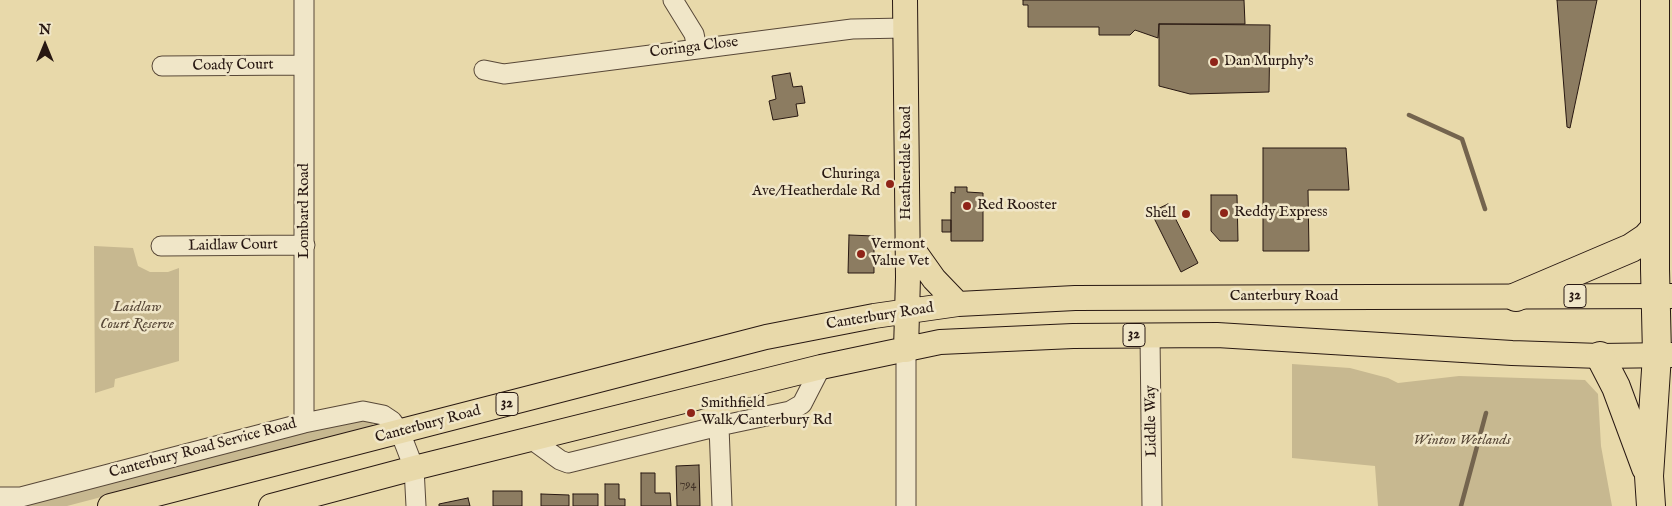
<!DOCTYPE html>
<style>
body{margin:0}
#map{position:relative;width:1672px;height:506px;overflow:hidden;background:#e8d9aa;font-family:"IM FELL English",serif}
canvas{display:block}
.north{position:absolute;left:20px;top:20px;width:50px;height:50px;-webkit-text-stroke:4px #f0e6c8;paint-order:stroke;rotate:0deg;font-size:14px;font-weight:700;line-height:20px;text-align:center;color:#281812}
.north::after{content:'';display:block;margin:auto;width:18px;height:22px;background:#281812;clip-path:polygon(50% 0,100% 100%,50% 72%,0 100%)}
</style>
<div id="map">
<canvas width="1672" height="506"></canvas>
<div class="north">N</div>
</div>
<script>
const context = document.querySelector('canvas').getContext('2d');
context.lineJoin = 'round';
function fill(path, color) {
  context.fillStyle = color;
  context.fill(path, 'evenodd');
}
function shape(rows) {
  const path = new Path2D();
  for (const r of rows) {
    path.moveTo(r[0], r[1]);
    for (let i = 2; i < r.length; i += 2) path.lineTo(r[i], r[i + 1]);
  }
  return path;
}
function stroke(path, color, width, dash) {
  context.strokeStyle = color;
  context.lineWidth = width;
  context.lineCap = dash ? 'butt' : 'round';
  context.setLineDash(dash || []);
  context.stroke(path);
}
function drawText(font, color, halo, rows, align = 'center') {
  context.font = font + ' "IM FELL English",serif';
  context.lineWidth = 5;
  context.setLineDash([]);
  context.textBaseline = 'middle';
  context.strokeStyle = halo;
  context.fillStyle = color;
  for (const [text, x, y, turn = 0] of rows) {
    context.save();
    context.translate(x, y);
    context.rotate((+turn || 0) * Math.PI / 180);
    context.textAlign = isNaN(turn) ? turn : align;
    if (halo) context.strokeText(text, 0, 0);
    context.fillText(text, 0, 0);
    context.restore();
  }
}
const green = shape([
 [94,246,133,248,138,266,150,272,168,272,179,268,179,361,115,379,114,387,95,393],
 [1292,364,1350,368,1388,378,1398,383,1459,376,1585,380,1598,394,1601,446,1612,506,1378,506,1375,466,1292,458],
 [354,418,372,420,373,426,67,506,29,506,29,505]
]);
const stream = shape([
 [1409,115,1462,139,1485,209],
 [1461,506,1486,413]
]);
const building = shape([
 [1023,0,1244,0,1245,24,1159,24,1158,38,1135,30,1130,35,1099,35,1099,27,1028,27,1028,5,1023,5,1023,0],
 [1557,0,1597,0,1570,128,1567,127,1557,0],
 [1159,24,1270,25,1269,92,1190,94,1159,86,1159,24],
 [790,73,793,87,802,86,805,103,796,104,798,116,773,120,769,101,776,99,772,76,790,73],
 [1263,148,1346,148,1349,190,1308,190,1309,251,1263,251,1263,148],
 [955,187,967,187,967,192,983,193,983,241,951,241,951,192,955,193,955,187],
 [1211,195,1237,195,1238,241,1220,241,1211,231,1211,195],
 [1168,204,1198,263,1181,272,1151,212,1168,204],
 [942,220,951,220,951,232,942,232,942,220],
 [849,235,874,236,874,273,848,273,849,235],
 [699,465,700,506,677,506,676,466,699,465],
 [641,473,655,473,655,493,670,493,671,506,641,506,641,473],
 [605,484,619,484,619,499,625,499,625,506,605,506,605,484],
 [493,491,522,491,522,506,493,506,493,491],
 [541,494,569,495,569,506,541,506,541,494],
 [573,494,598,494,598,506,573,506,573,494],
 [468,498,470,506,439,506,439,504,468,498]
]);
const minor = shape([
 [304,0,304,423],
 [673,0,694,34,697,48],
 [162,66,304,65],
 [484,70,504,74,852,29,905,28],
 [161,246,305,245],
 [1150,335,1152,506],
 [719,426,722,506],
 [531,439,560,460,568,463,719,426,790,411,802,404,821,367],
 [0,497,21,497,304,423,363,411,383,415,392,421,400,432,414,468,416,506],
 [906,506,906,350]
]);
const major = shape([
 [905,0,908,277,906,350],
 [907,241,934,279,958,304],
 [110,506,766,337,874,316,958,304,1075,298,1672,296],
 [271,506,414,468,821,367,940,342,1073,336,1217,335,1512,353,1600,356,1672,355]
]);
const highway = shape([
 [1516,297,1631,248,1646,238,1655,228],
 [1600,356,1616,387,1646,468],
 [1651,506,1649,476,1657,355,1655,269,1655,0]
]);
const markers = [
 [1214,62,5,"#8f2418"],
 [890,184,5,"#8f2418"],
 [967,206,5,"#8f2418"],
 [1224,213,5,"#8f2418"],
 [1186,214,5,"#8f2418"],
 [861,254,5,"#8f2418"],
 [691,413,5,"#8f2418"]
];
const numberNames = [
 ["794",688,486]
];
const shields = [
 [1575,296,22],
 [1134,335,22],
 [507,404,22]
];
const shieldNames = [
 ["32",1575,296],
 ["32",1134,335],
 ["32",507,404]
];
const streetNames = [
 ["Coringa Close",694,48,-7],
 ["Coady Court",233,66,-1],
 ["Heatherdale Road",907,163,-90],
 ["Lombard Road",305,211,-90],
 ["Laidlaw Court",233,246,-1],
 ["Canterbury Road",1284,297],
 ["Canterbury Road",880,317,-9],
 ["Liddle Way",1152,421,-91],
 ["Canterbury Road",428,425,-15],
 ["Canterbury Road Service Road",203,449,-15]
];
const poiNames = [
 ["Dan Murphy's",1224,62],
 ["Churinga",880,175,"right"],
 ["Ave/Heatherdale Rd",880,192,"right"],
 ["Red Rooster",977,206],
 ["Reddy Express",1234,213],
 ["Shell",1176,214,"right"],
 ["Vermont",871,245],
 ["Value Vet",871,262],
 ["Smithfield",701,404],
 ["Walk/Canterbury Rd",701,421]
];
const parkNames = [
 ["Laidlaw",137,308],
 ["Court Reserve",137,325],
 ["Winton Wetlands",1462,441]
];
fill(green, '#c7b890');
stroke(stream, '#74644e', 4.5);
fill(building, '#8c7c61');
stroke(building, '#281812', 1);
stroke(minor, '#584838', 21);
stroke(major, '#281812', 26);
stroke(highway, '#281812', 30);
stroke(minor, '#f0e6c8', 19);
stroke(major, '#e8d9aa', 24);
stroke(highway, '#e8d9aa', 28);
for (const [x, y, r, color] of markers) {
  const dot = new Path2D();
  dot.arc(x, y, r, 0, 2 * Math.PI);
  context.fillStyle = color;
  context.fill(dot);
  stroke(dot, '#f0e6c8', 2);
}
drawText('12px', '#413126', null, numberNames);
for (const [x, y, w] of shields) {
  const box = new Path2D();
  box.roundRect(x - w / 2, y - 11.5, w, 23, 4);
  context.fillStyle = '#f0e6c8';
  context.fill(box);
  stroke(box, '#281812', 1);
}
drawText('bold 14px', '#281812', null, shieldNames);
drawText('15px', '#281812', '#f0e6c8', streetNames);
drawText('15px', '#281812', '#f0e6c8', poiNames, 'left');
drawText('italic 15px', '#584838', '#f0e6c8', parkNames);
</script>
